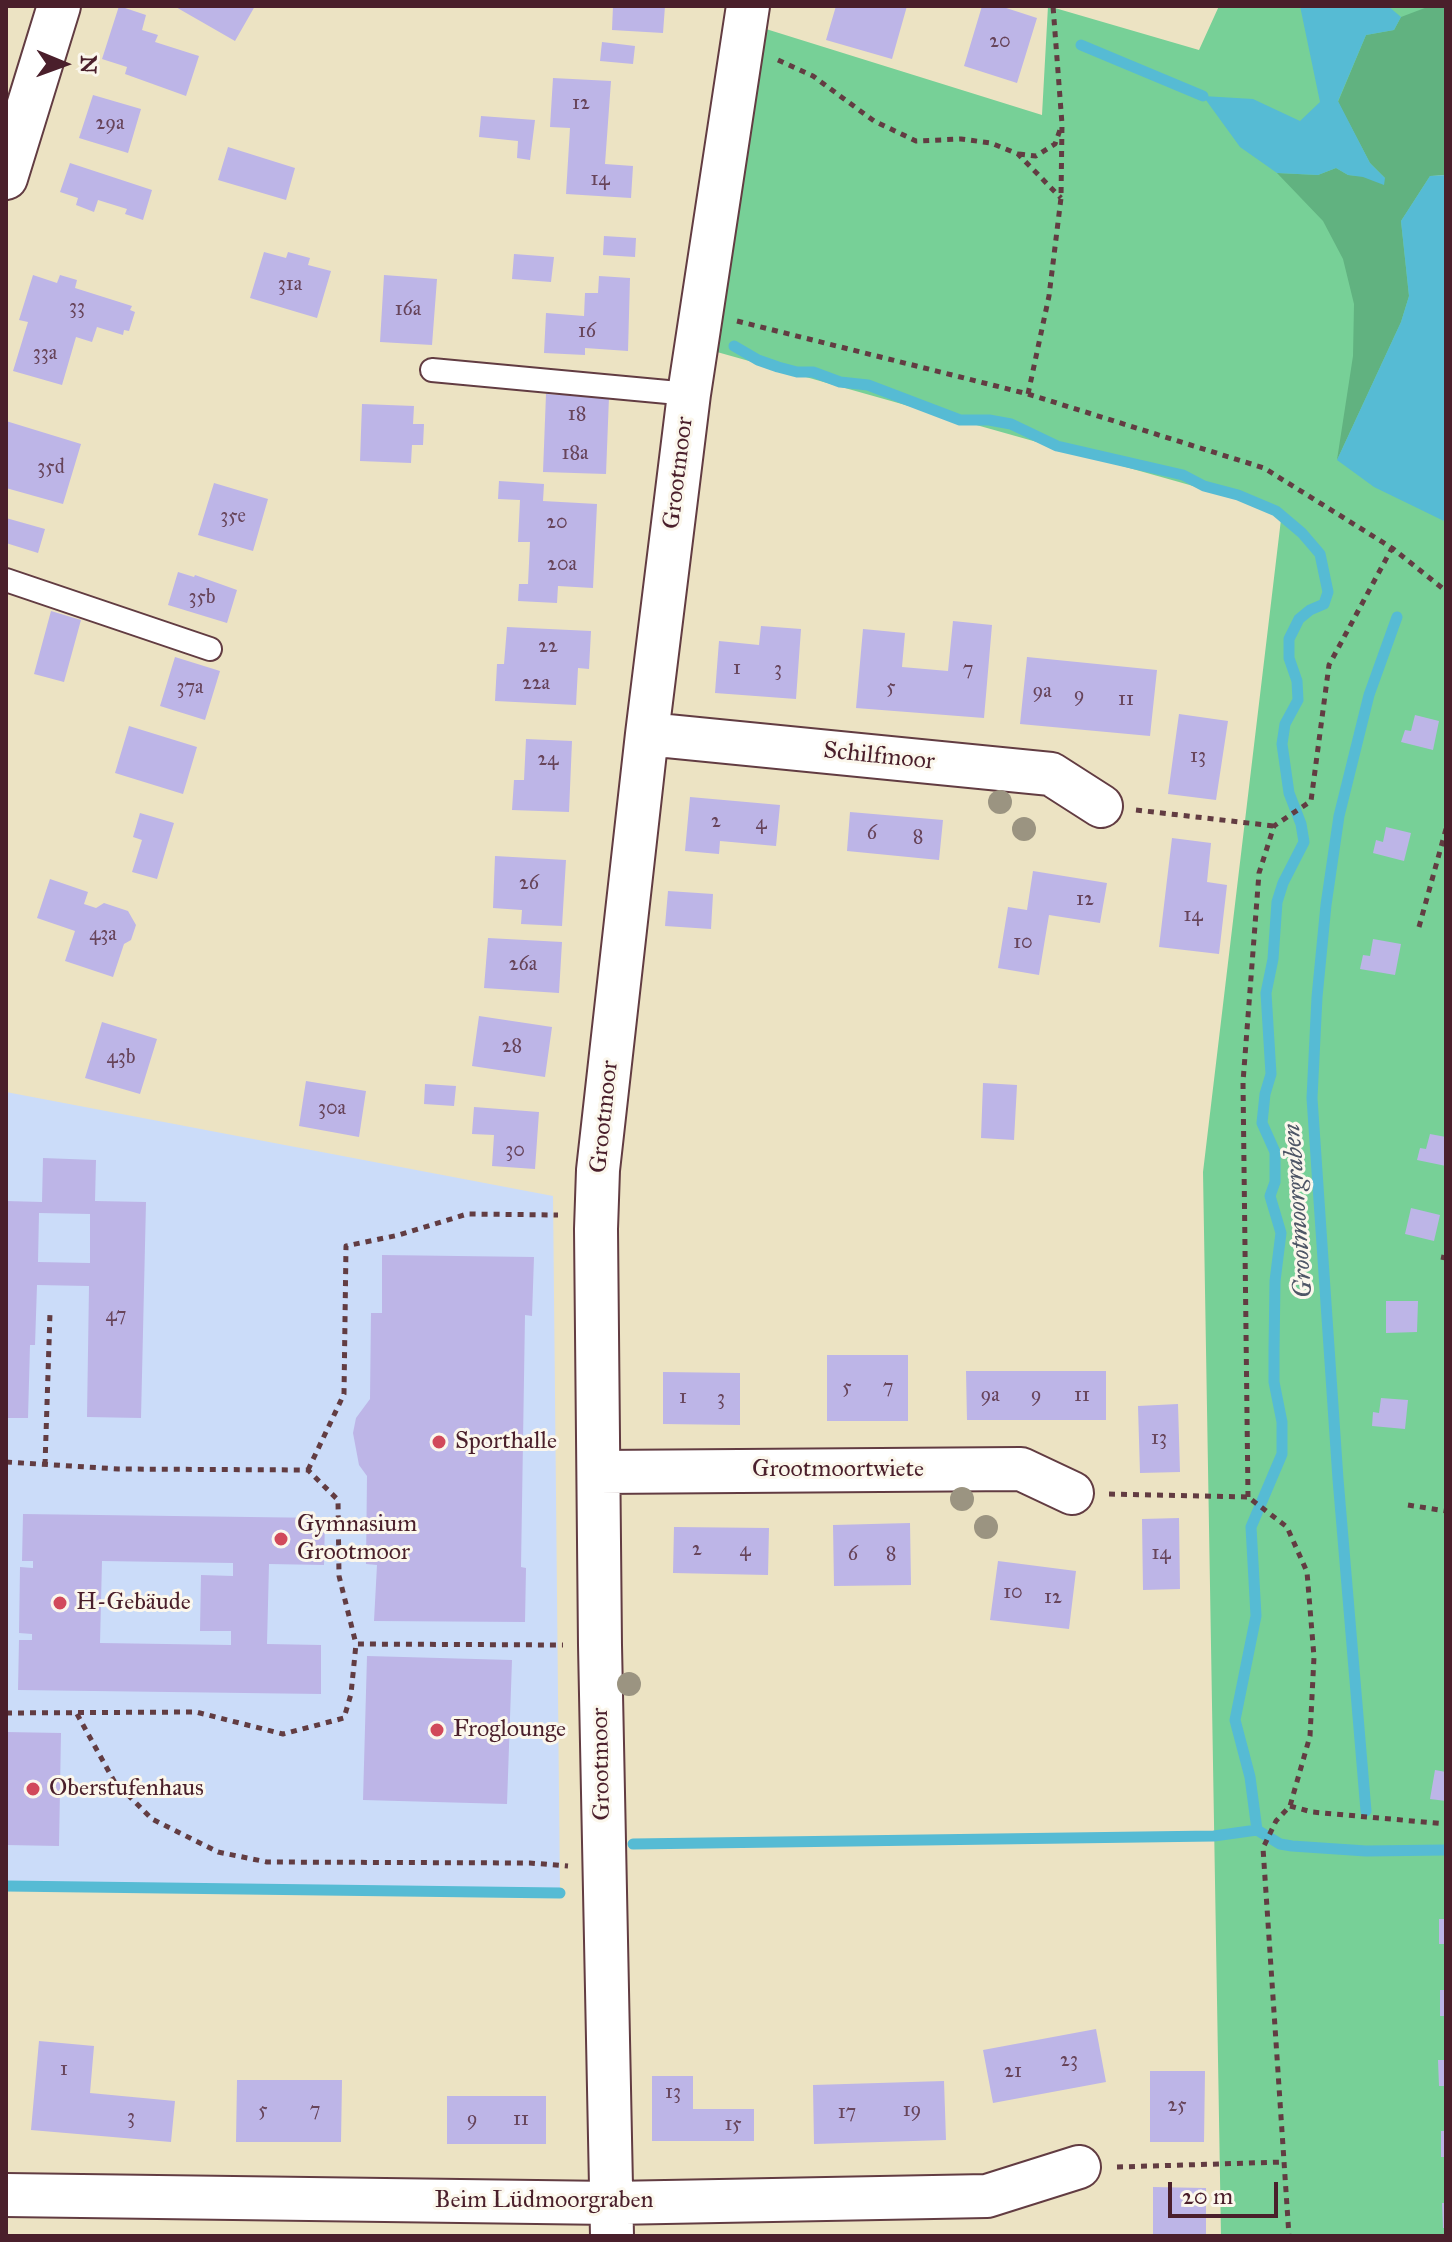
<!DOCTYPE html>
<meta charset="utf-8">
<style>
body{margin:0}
#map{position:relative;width:1452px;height:2242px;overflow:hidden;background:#ece3c3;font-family:"IM FELL Great Primer",serif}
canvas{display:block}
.frame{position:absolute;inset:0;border:8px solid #4a1f2b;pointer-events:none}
.north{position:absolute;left:24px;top:24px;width:80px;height:80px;-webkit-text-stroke:6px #fbf7ec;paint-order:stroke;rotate:91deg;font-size:22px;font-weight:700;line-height:32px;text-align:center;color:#4a1f2b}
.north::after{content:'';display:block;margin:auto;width:28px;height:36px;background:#4a1f2b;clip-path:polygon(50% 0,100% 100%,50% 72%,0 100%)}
.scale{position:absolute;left:1168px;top:2182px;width:110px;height:36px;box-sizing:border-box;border:4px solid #4a1f2b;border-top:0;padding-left:10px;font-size:24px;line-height:28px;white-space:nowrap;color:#4a1f2b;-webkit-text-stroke:6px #fbf7ec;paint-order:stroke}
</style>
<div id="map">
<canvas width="1452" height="2242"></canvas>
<div class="frame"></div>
<div class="north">N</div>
<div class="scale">20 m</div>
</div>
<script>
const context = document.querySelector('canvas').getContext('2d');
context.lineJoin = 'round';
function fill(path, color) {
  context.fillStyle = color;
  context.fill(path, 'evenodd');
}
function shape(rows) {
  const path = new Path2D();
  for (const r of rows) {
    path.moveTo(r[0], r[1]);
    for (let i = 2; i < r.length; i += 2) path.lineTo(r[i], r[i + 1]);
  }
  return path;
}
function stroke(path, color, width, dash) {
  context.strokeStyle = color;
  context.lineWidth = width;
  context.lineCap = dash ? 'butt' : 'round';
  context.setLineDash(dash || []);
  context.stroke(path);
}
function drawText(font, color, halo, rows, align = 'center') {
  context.font = font + ' "IM FELL Great Primer",serif';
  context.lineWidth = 6;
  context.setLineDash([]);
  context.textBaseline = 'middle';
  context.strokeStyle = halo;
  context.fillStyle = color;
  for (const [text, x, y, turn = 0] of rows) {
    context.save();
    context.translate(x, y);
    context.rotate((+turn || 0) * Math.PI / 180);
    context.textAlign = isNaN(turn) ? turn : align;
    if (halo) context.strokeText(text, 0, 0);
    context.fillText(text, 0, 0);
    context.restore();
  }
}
const built = shape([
 [6,1092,553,1196,560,1893,6,1886]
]);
const green = shape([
 [1048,6,1199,50,1219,6,1446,6,1446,175,1430,176,1443,520,1446,522,1446,2236,1221,2236,1203,1172,1282,511,717,352,766,29,1042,115]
]);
const forest = shape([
 [1430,6,1446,6,1446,175,1430,176,1401,221,1409,296,1401,322,1337,460,1353,356,1354,304,1343,259,1323,221,1277,173,1318,175,1336,168,1348,175,1385,178,1370,163,1338,102,1366,35,1394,30,1401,17]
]);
const water = shape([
 [1300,6,1388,6,1401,17,1394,30,1366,35,1338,101,1370,163,1385,178,1384,185,1363,177,1348,175,1336,168,1318,175,1277,173,1240,147,1203,96,1253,99,1300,121,1320,102],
 [1446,175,1446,522,1374,487,1337,460,1401,322,1409,296,1401,221,1430,176]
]);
const stream = shape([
 [1081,45,1203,96],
 [734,346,758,360,778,367,797,372,813,372,840,382,868,385,960,420,989,420,1011,424,1057,446,1183,475,1204,486,1238,495,1276,511,1302,533,1320,554,1328,592,1324,604,1310,610,1299,619,1289,639,1289,658,1297,681,1298,700,1285,724,1282,744,1289,793,1301,824,1304,842,1283,883,1277,902,1273,959,1266,993,1271,1074,1265,1094,1262,1123,1275,1152,1275,1182,1270,1196,1281,1233,1275,1281,1274,1351,1274,1382,1282,1422,1282,1454,1251,1527,1256,1616,1235,1720,1250,1777,1257,1830],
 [1366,1811,1338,1479,1312,1098,1317,997,1326,905,1339,816,1369,695,1397,617],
 [633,1844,1214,1836,1257,1830,1280,1844,1292,1846,1366,1851,1446,1850],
 [6,1886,560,1893]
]);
const building = shape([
 [119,6,146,15,142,30,158,35,155,42,199,56,186,96,125,74,127,67,102,59],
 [174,6,255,6,235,41],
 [613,6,665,6,663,33,612,30],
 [836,6,907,6,892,59,826,40],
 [982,6,1000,6,1037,18,1017,83,964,66],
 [602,42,635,46,633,64,600,61],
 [553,78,611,81,605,164,633,166,631,198,566,194,570,128,550,127],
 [93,95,141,109,128,153,79,138],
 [481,116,535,120,530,160,517,158,518,141,479,137],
 [228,147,295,168,286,200,218,180],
 [70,163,152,190,143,220,125,214,127,209,98,200,94,212,76,205,78,198,60,192],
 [604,236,636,238,635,257,603,255],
 [264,252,286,258,288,252,310,258,308,265,331,271,317,318,250,298],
 [514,254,554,257,551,282,512,279],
 [33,275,57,283,60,275,77,280,75,288,132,306,130,310,135,312,129,331,124,330,123,335,97,327,92,342,76,337,62,385,13,371,28,322,19,320],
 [384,275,437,279,432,345,380,342],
 [599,276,630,278,628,351,585,348,585,355,544,353,546,313,584,316,585,293,598,293],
 [546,394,609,397,606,474,543,472],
 [362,404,414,406,413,424,424,424,423,445,412,445,411,463,360,461],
 [6,421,81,444,63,504,6,488],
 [499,481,544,484,543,501,597,504,593,588,558,586,557,603,518,601,519,584,528,584,530,542,518,542,520,500,498,499],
 [214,483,268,499,253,551,198,535],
 [6,518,45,529,38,553,6,543],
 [178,572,194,577,195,575,237,590,227,623,168,605],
 [51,611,81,620,64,682,34,674],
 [953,621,992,625,984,718,856,708,863,629,905,633,902,667,948,671],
 [761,626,801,629,796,699,715,693,719,641,759,645],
 [507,627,591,631,589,669,578,668,576,705,495,701,497,664,504,664],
 [175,657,220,671,205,720,160,706],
 [1027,657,1157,670,1150,736,1020,724],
 [1179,714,1228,721,1216,800,1168,794],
 [1415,715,1439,721,1433,750,1401,742,1405,730,1411,731],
 [129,726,197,747,183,794,115,773],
 [526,739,572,741,569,812,512,810,514,780,524,780],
 [690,797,780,805,776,846,720,841,719,854,685,851],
 [850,812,943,820,939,860,847,851],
 [140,813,174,823,157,879,132,872,142,840,133,837],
 [1386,827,1411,833,1404,861,1373,853,1376,840,1383,842],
 [1172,838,1211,843,1207,882,1227,885,1219,954,1159,947],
 [495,856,566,860,562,926,521,924,522,910,493,908],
 [1033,871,1107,883,1100,923,1049,915,1039,975,998,968,1008,907,1027,910],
 [50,879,88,892,84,904,96,908,104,903,128,911,136,925,131,940,124,944,113,977,65,961,75,931,37,918],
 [668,891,713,894,711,929,665,926],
 [488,938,562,942,559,993,484,988],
 [1373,939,1401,944,1395,975,1360,969,1363,955,1370,956],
 [479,1016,552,1027,545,1077,472,1066],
 [102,1022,157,1039,140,1094,85,1078],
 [306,1081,366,1091,359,1137,299,1126],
 [983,1083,1017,1085,1014,1140,981,1138],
 [425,1084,456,1086,454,1106,424,1104],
 [474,1107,539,1112,535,1169,492,1166,494,1135,472,1134],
 [1430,1134,1446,1137,1446,1166,1417,1160,1420,1148,1426,1149],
 [43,1158,96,1160,95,1201,146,1202,141,1418,87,1417,89,1286,37,1285,35,1345,30,1345,28,1418,6,1418,8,1287,6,1287,6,1201,42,1202],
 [39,1213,90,1214,90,1263,38,1262],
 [1411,1208,1440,1215,1434,1241,1405,1234],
 [382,1255,534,1257,532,1316,525,1315,521,1567,526,1568,525,1622,374,1621,377,1565,366,1564,367,1476,359,1465,353,1433,356,1418,370,1399,371,1313,382,1313],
 [1386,1301,1418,1301,1417,1332,1386,1333],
 [827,1355,908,1355,908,1421,827,1421],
 [966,1371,1106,1371,1106,1420,967,1420],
 [663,1372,740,1373,740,1425,663,1424],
 [1381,1398,1408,1400,1405,1429,1372,1426,1373,1412,1379,1413],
 [1178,1404,1180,1472,1140,1473,1138,1406],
 [23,1514,325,1518,324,1565,269,1564,267,1644,321,1645,321,1694,18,1690,19,1640,32,1640,32,1634,19,1633,20,1567,33,1568,33,1561,22,1561],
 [102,1561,233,1563,233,1576,201,1575,200,1631,231,1631,231,1645,100,1643],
 [1179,1518,1180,1589,1143,1590,1142,1519],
 [910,1523,911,1585,834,1586,833,1525],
 [674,1527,769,1528,768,1575,673,1573],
 [998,1561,1076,1571,1069,1629,990,1620],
 [367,1656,512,1660,507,1804,363,1800],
 [6,1732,61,1733,59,1846,6,1845],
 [1435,1770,1446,1772,1446,1801,1430,1799],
 [1439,1919,1446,1919,1446,1944,1439,1944],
 [1440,1990,1446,1990,1446,2016,1440,2016],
 [1096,2029,1106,2082,993,2103,983,2050],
 [39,2041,94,2046,90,2093,175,2101,171,2142,31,2130],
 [1438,2060,1446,2060,1446,2086,1439,2086],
 [1150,2071,1205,2071,1204,2142,1150,2142],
 [652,2076,693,2076,693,2109,754,2109,754,2141,652,2141],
 [237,2080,342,2080,341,2142,236,2142],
 [944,2081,946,2140,814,2144,813,2085],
 [447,2096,546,2096,546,2144,447,2144],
 [1441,2131,1446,2131,1446,2157,1441,2157],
 [1153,2187,1206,2188,1206,2236,1153,2236],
 [1442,2203,1446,2203,1446,2228,1443,2228]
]);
const path = shape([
 [778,60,813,76,874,121,916,141,961,139,991,143,1018,154,1061,198],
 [1019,154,1036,156,1055,144,1060,130],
 [737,321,1028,394,1264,468,1392,548,1446,591],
 [1028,394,1049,296,1061,198,1062,124,1053,6],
 [1136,810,1274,826],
 [1419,927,1446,829],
 [1441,1257,1446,1258],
 [6,1462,118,1469,308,1470,338,1500,339,1576,356,1644],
 [45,1465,50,1313],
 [308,1470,344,1394,346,1246,399,1235,467,1214,558,1215],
 [1109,1494,1248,1497,1287,1527,1307,1572,1314,1657,1310,1736,1290,1806,1276,1821,1263,1848,1289,2236],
 [1248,1497,1243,1082,1259,873,1274,826,1311,801,1329,665,1392,548],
 [1408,1505,1446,1511],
 [6,1713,196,1712,283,1734,344,1718,351,1694,356,1644,563,1645],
 [77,1714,114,1781,152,1819,218,1852,267,1862,530,1863,568,1866],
 [1290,1806,1312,1812,1446,1824],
 [1117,2167,1284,2162]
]);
const lane = shape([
 [432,370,689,394],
 [6,580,210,649]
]);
const street = shape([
 [6,178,59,6],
 [647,734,1051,774,1101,806],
 [599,1472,1021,1469,1072,1493],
 [6,2195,612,2203,987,2196,1079,2167],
 [612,2236,600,1645,596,1229,598,1170,647,734,689,394,748,6]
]);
const trees = [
 [1000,802],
 [1024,829],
 [962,1499],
 [986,1527],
 [629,1684]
];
const markers = [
 [439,1442,8,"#d1495b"],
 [281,1539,8,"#d1495b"],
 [60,1603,8,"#d1495b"],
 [437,1730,8,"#d1495b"],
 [33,1789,8,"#d1495b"]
];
const numberNames = [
 ["20",1000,42],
 ["12",581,104],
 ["29a",110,124],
 ["14",600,180],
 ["31a",290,285],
 ["33",77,308],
 ["16a",408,310],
 ["16",587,332],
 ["33a",45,354],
 ["18",577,415],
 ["18a",575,454],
 ["35d",51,468],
 ["35e",233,517],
 ["20",557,523],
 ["20a",562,565],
 ["35b",202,598],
 ["22",548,647],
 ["1",737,669],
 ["3",778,670],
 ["7",968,670],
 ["22a",536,684],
 ["37a",190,688],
 ["5",891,688],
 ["9a",1042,692],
 ["9",1079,696],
 ["11",1126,700],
 ["13",1198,757],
 ["24",548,760],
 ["2",716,822],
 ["4",761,824],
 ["6",872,834],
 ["8",918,838],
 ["26",529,884],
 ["12",1085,900],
 ["14",1193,916],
 ["43a",103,935],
 ["10",1023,943],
 ["26a",523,965],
 ["28",512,1047],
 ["43b",121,1058],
 ["30a",332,1109],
 ["30",515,1151],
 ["47",116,1316],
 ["5",847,1388],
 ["7",888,1388],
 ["9a",990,1396],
 ["9",1036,1396],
 ["11",1082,1396],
 ["1",683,1398],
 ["3",721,1399],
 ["13",1159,1439],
 ["2",697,1550],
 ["4",745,1551],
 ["14",1161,1554],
 ["6",853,1555],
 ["8",891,1555],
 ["10",1013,1593],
 ["12",1053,1598],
 ["23",1069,2061],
 ["1",64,2070],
 ["21",1013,2072],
 ["13",673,2093],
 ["25",1177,2106],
 ["5",263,2111],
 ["7",315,2111],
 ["19",912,2111],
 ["17",847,2113],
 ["3",131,2118],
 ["9",472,2120],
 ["11",521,2120],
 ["15",733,2125]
];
const streetNames = [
 ["Grootmoor",679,473,-83],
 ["Schilfmoor",879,757,6],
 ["Grootmoor",605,1117,-84],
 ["Grootmoortwiete",838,1470],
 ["Grootmoor",602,1764,-91],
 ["Beim Lüdmoorgraben",544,2201]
];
const poiNames = [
 ["Sporthalle",455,1442],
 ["Gymnasium",297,1525],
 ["Grootmoor",297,1553],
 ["H-Gebäude",76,1603],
 ["Froglounge",453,1730],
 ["Oberstufenhaus",49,1789]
];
const waterNames = [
 ["Grootmoorgraben",1299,1211,-94]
];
fill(built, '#cbdcf9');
fill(green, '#77d097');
fill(forest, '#61b280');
fill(water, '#56bbd4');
stroke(stream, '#56bbd4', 11);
fill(building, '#bdb5e7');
stroke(lane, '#623c42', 26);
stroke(street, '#623c42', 46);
stroke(path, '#623c42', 5, [6, 6]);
stroke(lane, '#fff', 22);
stroke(street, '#fff', 42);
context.fillStyle = '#9b9481';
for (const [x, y] of trees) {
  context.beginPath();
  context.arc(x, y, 12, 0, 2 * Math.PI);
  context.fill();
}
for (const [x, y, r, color] of markers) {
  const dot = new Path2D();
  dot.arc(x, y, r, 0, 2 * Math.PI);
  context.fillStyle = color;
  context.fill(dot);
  stroke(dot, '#fbf7ec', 3);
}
drawText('20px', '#67445a', null, numberNames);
drawText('24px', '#4a1f2b', '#fbf7ec', streetNames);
drawText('24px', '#4a1f2b', '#fbf7ec', poiNames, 'left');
drawText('italic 26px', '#4e5666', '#fbf7ec', waterNames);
</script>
